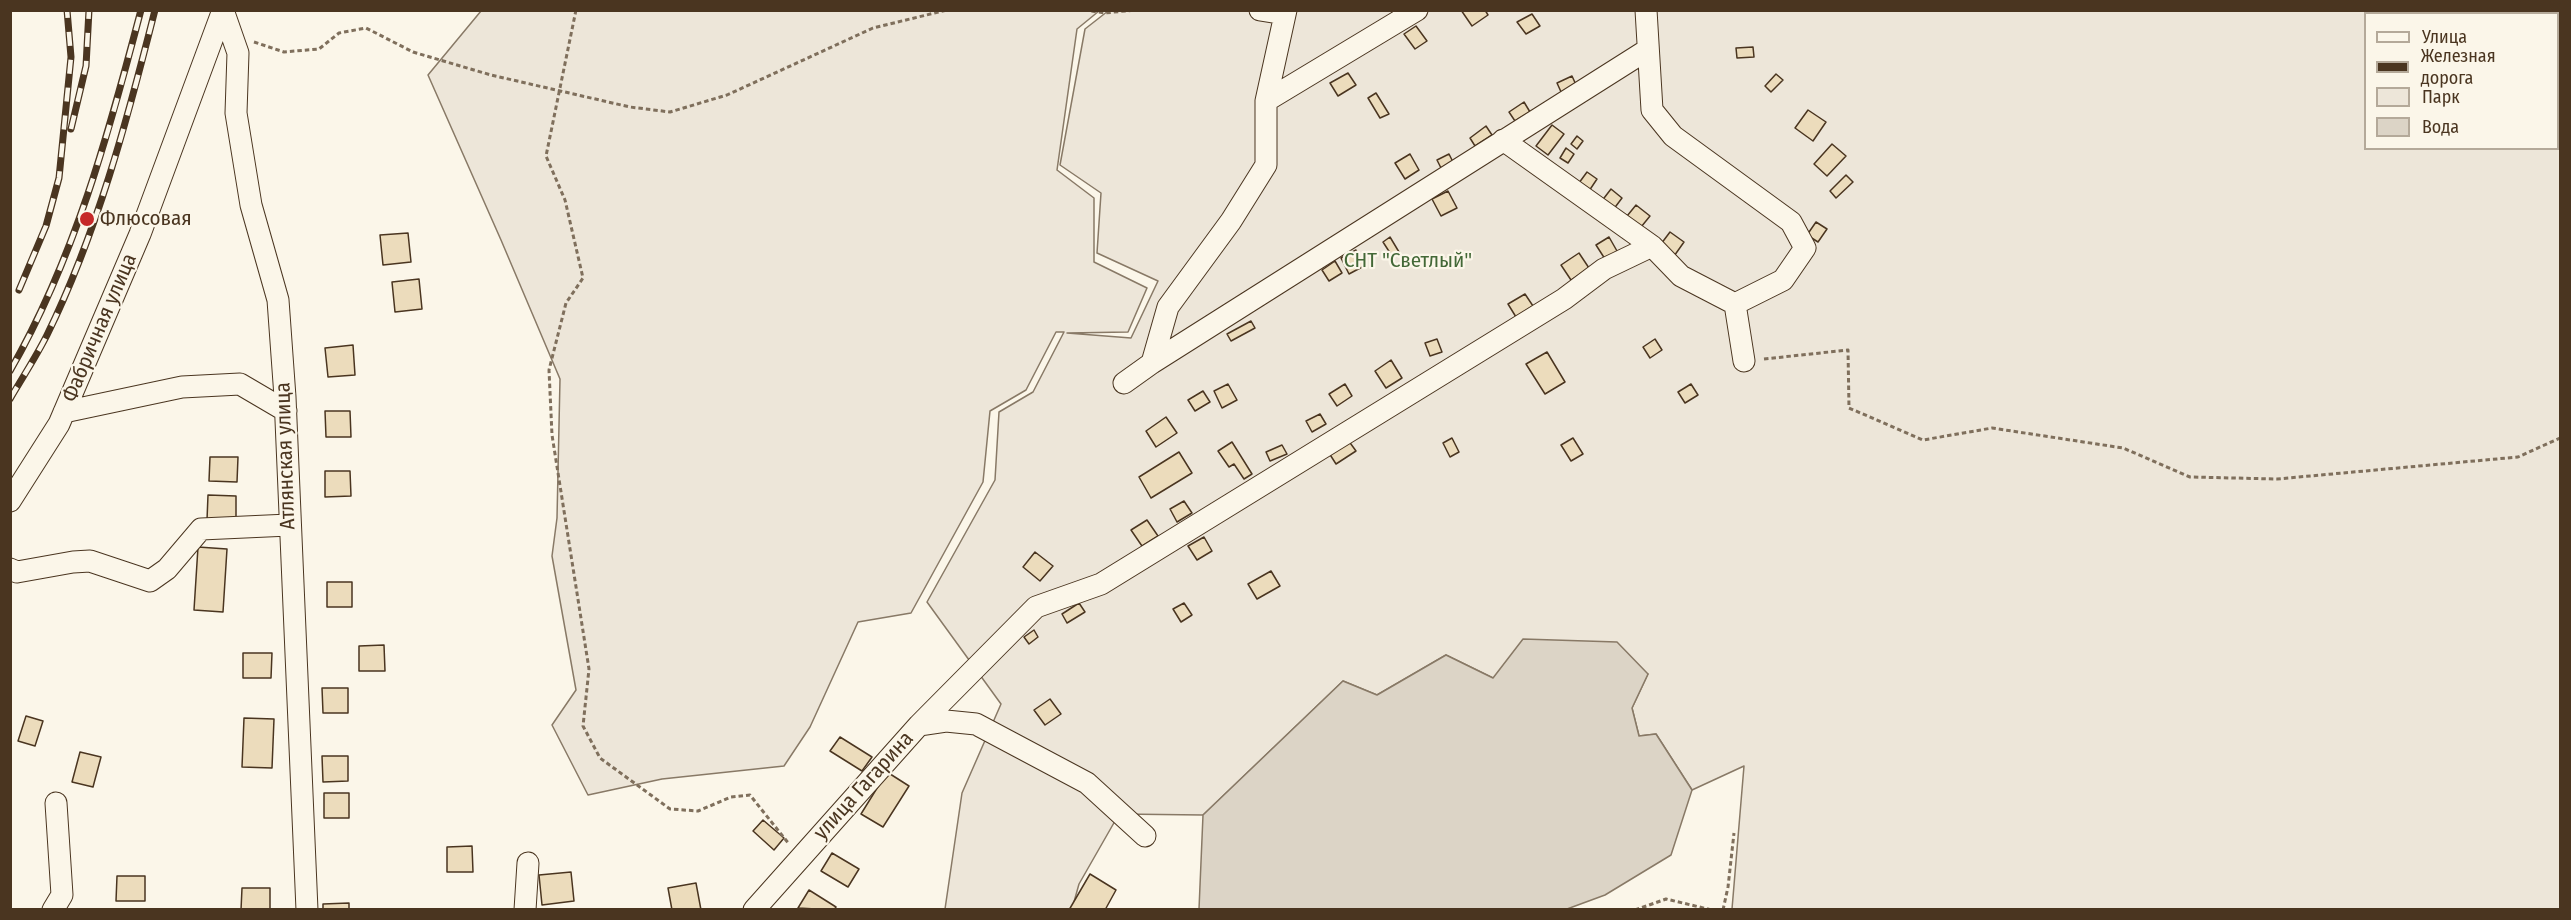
<!DOCTYPE html>
<html>
<head>
<meta charset="utf-8">
<style>
	body { margin:0 }
	#map { position:relative; width:2571px; height:920px; overflow:hidden; background:#fbf6e9; font-family:"Fira Sans Condensed",sans-serif }
	canvas { display:block }
	.frame { position:absolute; inset:0; border:12px solid #4a3520; pointer-events:none }
	.legend { position:absolute; left:2364px; top:12px; width:195px; height:138px; box-sizing:border-box; background:#fbf6e9; border:2px solid #b4a999; margin:0; padding:8px 10px; list-style:none; font-size:18px; color:#4a3520 }
	.legend li { display:flex; align-items:center; gap:12px; height:30px }
	.legend b { width:30px; border:2px solid #b4a999 }
</style>
</head>
<body>
<div id="map">
<canvas width="2571" height="920"></canvas>
<div class="frame"></div>
<ul class="legend">
<li><b style="height:8px;background:#fbf6e9"></b>Улица</li>
<li><b style="height:8px;background:#4a3520"></b>Железная дорога</li>
<li><b style="height:16px;background:#ede6d9"></b>Парк</li>
<li><b style="height:16px;background:#dcd4c6"></b>Вода</li>
</ul>
</div>
<script>
const c = document.querySelector('canvas').getContext('2d');
c.lineJoin = 'round';
function paint(path, color) { c.fillStyle = color; c.fill(path, 'evenodd'); }
function stroke(path, color, width, dash) { c.strokeStyle = color; c.lineWidth = width; c.lineCap = dash ? 'butt' : 'round'; c.setLineDash(dash || []); c.stroke(path); }
function write(font, color, halo, rows, align = 'center') {
  c.font = font + ' "Fira Sans Condensed",sans-serif'; c.lineWidth = 4.5; c.setLineDash([]); c.textBaseline = 'middle'; c.strokeStyle = halo; c.fillStyle = color; for (const [text, x, y, turn = 0] of rows) {
    c.save(); c.translate(x, y); c.rotate((+turn || 0) * Math.PI / 180); c.textAlign = isNaN(turn) ? turn : align; if (halo) c.strokeText(text, 0, 0); c.fillText(text, 0, 0); c.restore();
  }
}
const green = new Path2D(`
	M 481,11 L 1099,11 L 1077,29 L 1057,170 L 1094,198 L 1094,262 L 1147,288 L 1128,332 L 1067,333 L 1131,338 L 1158,281 L 1097,253 L 1101,193 L 1060,165 L 1085,29 L 1108,11 L 2560,11 L 2560,909 L 1732,909 L 1744,766 L 1692,790 L 1656,734 L 1639,736 L 1632,708 L 1648,674 L 1493,678 L 1446,655 L 1377,695 L 1343,681 L 1203,815 L 1119,814 L 1079,884 L 1072,909 L 945,909 L 962,793 L 1001,704 L 927,602 L 995,480 L 999,412 L 1033,392 L 1064,332 L 1056,332 L 1026,390 L 990,411 L 983,482 L 911,613 L 858,622 L 810,727 L 784,766 L 662,779 L 588,795 L 552,725 L 576,690 L 552,556 L 557,518 L 560,379 L 501,240 L 428,75 ZM 2366,14 L 2558,14 L 2558,148 L 2366,148 Z`);
paint(green, '#ede6d9');
stroke(green, '#887966', 1.5);
const water = new Path2D(`
	M 1523,639 L 1617,642 L 1648,674 L 1632,708 L 1639,736 L 1656,734 L 1692,790 L 1671,855 L 1605,895 L 1567,909 L 1199,909 L 1203,815 L 1343,681 L 1377,695 L 1446,655 L 1493,678 Z`);
paint(water, '#dcd4c6');
stroke(water, '#887966', 1.5);
const building = new Path2D(`
	M 1461,10 L 1485,10 L 1488,15 L 1472,26 Z
	M 1532,14 L 1540,26 L 1526,34 L 1517,22 Z
	M 1416,26 L 1427,41 L 1415,49 L 1404,34 Z
	M 1753,47 L 1754,57 L 1737,58 L 1736,48 Z
	M 1348,73 L 1356,85 L 1338,96 L 1330,83 Z
	M 1776,74 L 1783,80 L 1771,92 L 1765,86 Z
	M 1572,76 L 1577,87 L 1562,94 L 1557,83 Z
	M 1376,93 L 1389,114 L 1380,118 L 1368,98 Z
	M 1524,102 L 1530,112 L 1515,121 L 1509,112 Z
	M 1808,110 L 1826,122 L 1813,141 L 1795,128 Z
	M 1552,125 L 1564,134 L 1548,155 L 1536,146 Z
	M 1486,126 L 1492,135 L 1475,146 L 1470,138 Z
	M 1577,136 L 1583,141 L 1577,149 L 1571,144 Z
	M 1832,144 L 1846,156 L 1827,176 L 1814,164 Z
	M 1566,148 L 1574,154 L 1568,163 L 1560,158 Z
	M 1410,154 L 1419,170 L 1405,179 L 1395,163 Z
	M 1449,154 L 1453,162 L 1441,168 L 1437,160 Z
	M 1587,172 L 1597,179 L 1587,194 L 1576,187 Z
	M 1846,175 L 1853,182 L 1836,198 L 1830,191 Z
	M 1611,189 L 1622,198 L 1613,210 L 1601,202 Z
	M 1448,191 L 1457,208 L 1441,216 L 1432,199 Z
	M 1636,205 L 1650,216 L 1637,232 L 1623,221 Z
	M 1816,222 L 1827,229 L 1818,242 L 1807,235 Z
	M 1670,232 L 1684,242 L 1672,259 L 1658,248 Z
	M 408,233 L 411,262 L 383,265 L 380,235 Z
	M 1390,237 L 1399,252 L 1392,256 L 1383,242 Z
	M 1609,237 L 1617,251 L 1605,259 L 1596,245 Z
	M 1356,250 L 1364,266 L 1349,274 L 1341,258 Z
	M 1579,253 L 1589,268 L 1571,280 L 1561,265 Z
	M 1335,261 L 1342,273 L 1329,281 L 1322,270 Z
	M 419,279 L 422,309 L 395,312 L 392,282 Z
	M 1525,294 L 1533,306 L 1516,317 L 1508,304 Z
	M 1251,321 L 1255,328 L 1231,341 L 1227,334 Z
	M 1437,339 L 1442,352 L 1430,356 L 1425,343 Z
	M 1655,339 L 1662,350 L 1650,358 L 1643,347 Z
	M 353,345 L 355,375 L 328,377 L 325,348 Z
	M 1547,352 L 1565,382 L 1545,394 L 1526,364 Z
	M 1391,360 L 1402,378 L 1386,388 L 1375,371 Z
	M 1228,384 L 1237,400 L 1222,408 L 1214,391 Z
	M 1345,384 L 1352,396 L 1337,406 L 1329,394 Z
	M 1691,384 L 1698,395 L 1685,403 L 1678,392 Z
	M 1203,391 L 1210,402 L 1195,411 L 1188,400 Z
	M 325,411 L 350,411 L 351,437 L 326,437 Z
	M 1320,414 L 1326,424 L 1312,432 L 1306,421 Z
	M 1166,417 L 1177,433 L 1156,447 L 1146,431 Z
	M 1452,438 L 1459,452 L 1450,457 L 1443,443 Z
	M 1573,438 L 1583,454 L 1571,461 L 1561,445 Z
	M 1348,440 L 1356,451 L 1336,464 L 1329,453 Z
	M 1232,442 L 1252,474 L 1244,479 L 1234,464 L 1229,467 L 1218,451 Z
	M 1282,445 L 1287,454 L 1270,461 L 1266,452 Z
	M 1179,452 L 1192,473 L 1151,498 L 1139,477 Z
	M 210,457 L 238,457 L 237,482 L 209,481 Z
	M 325,471 L 350,471 L 351,496 L 325,497 Z
	M 208,495 L 236,496 L 236,521 L 207,520 Z
	M 1184,501 L 1192,513 L 1177,522 L 1170,509 Z
	M 1147,520 L 1158,536 L 1142,546 L 1131,530 Z
	M 1204,537 L 1212,551 L 1197,560 L 1188,546 Z
	M 198,547 L 227,549 L 223,612 L 194,610 Z
	M 1035,552 L 1053,566 L 1040,581 L 1023,567 Z
	M 1271,571 L 1280,586 L 1257,599 L 1248,584 Z
	M 327,582 L 352,582 L 352,607 L 327,607 Z
	M 1079,603 L 1085,612 L 1067,623 L 1062,614 Z
	M 1184,603 L 1192,615 L 1181,622 L 1173,609 Z
	M 1034,630 L 1038,637 L 1029,644 L 1024,637 Z
	M 384,645 L 385,671 L 359,671 L 359,646 Z
	M 243,653 L 272,653 L 271,678 L 243,678 Z
	M 322,688 L 348,688 L 348,713 L 323,713 Z
	M 1050,699 L 1061,714 L 1045,725 L 1034,710 Z
	M 26,716 L 43,721 L 35,746 L 18,741 Z
	M 244,718 L 274,719 L 272,768 L 242,767 Z
	M 840,737 L 872,757 L 862,771 L 830,751 Z
	M 80,752 L 101,757 L 93,787 L 72,782 Z
	M 322,756 L 348,756 L 348,781 L 323,782 Z
	M 887,772 L 909,786 L 883,827 L 861,814 Z
	M 324,793 L 349,793 L 349,818 L 324,818 Z
	M 763,820 L 784,838 L 774,850 L 753,831 Z
	M 472,846 L 473,872 L 447,872 L 447,847 Z
	M 832,853 L 859,869 L 848,887 L 821,871 Z
	M 571,872 L 574,901 L 542,905 L 539,875 Z
	M 1090,874 L 1116,890 L 1105,910 L 1069,910 Z
	M 117,876 L 145,876 L 145,901 L 116,901 Z
	M 696,883 L 701,910 L 672,910 L 668,888 Z
	M 242,888 L 270,888 L 270,910 L 241,910 Z
	M 809,890 L 836,907 L 834,910 L 798,908 Z
	M 349,903 L 349,910 L 323,910 L 323,904 Z`);
paint(building, '#ecdcbc');
stroke(building, '#4a3520', 1.5);
const minor = new Path2D(`
	M 223,10 L 238,53 L 236,113 L 251,205 L 278,300 L 285,397 L 307,910
	M 1260,10 L 1285,14
	M 1266,101 L 1417,10
	M 1503,140 L 1652,246 L 1681,276 L 1735,304 L 1783,280 L 1805,248 L 1791,222 L 1673,136 L 1652,110 L 1646,10
	M 1735,304 L 1744,361
	M 1152,363 L 1168,307 L 1231,221 L 1266,165 L 1266,101 L 1286,10
	M 1124,383 L 1152,363 L 1647,50
	M 64,412 L 182,387 L 240,384 L 286,411
	M 10,501 L 59,424 L 140,234 L 223,10
	M 10,569 L 17,572 L 73,562 L 90,561 L 150,581 L 167,569 L 201,529 L 289,525
	M 919,725 L 1036,607 L 1101,584 L 1564,299 L 1604,269 L 1652,246
	M 53,910 L 62,895 L 56,803
	M 525,910 L 528,863
	M 754,910 L 919,725 L 946,721 L 976,724 L 1087,783 L 1145,836`);
stroke(minor, '#4a3520', 23);
stroke(new Path2D(`
	M 576,10 L 546,156 L 565,200 L 583,278 L 566,303 L 549,370 L 552,435 L 589,669 L 583,726 L 600,758 L 670,809 L 698,811 L 731,797 L 750,795 L 789,844
	M 1084,10 L 1105,13 L 1135,10
	M 254,42 L 284,52 L 319,49 L 339,33 L 366,28 L 413,52 L 491,75 L 630,107 L 670,112 L 727,95 L 873,28 L 947,10
	M 1764,359 L 1848,350 L 1849,408 L 1923,440 L 1992,428 L 2123,448 L 2190,477 L 2277,479 L 2518,457 L 2560,438
	M 1635,910 L 1666,899 L 1712,910
	M 1723,910 L 1728,887 L 1734,833`), '#7f6f5c', 3, [4.5, 3]);
stroke(minor, '#fbf6e9', 21);
const rail = new Path2D(`
	M 71,129 L 86,66 L 89,10
	M 19,290 L 46,226 L 59,178 L 71,57 L 67,10
	M 10,371 C 75,257 108,136 141,10
	M 10,399 C 22,378 36,357 47,335 C 97,233 127,121 155,10`);
stroke(rail, '#4a3520', 7);
stroke(rail, '#fbf6e9', 4.5, [14]);
for (const [x, y, r, color] of [
	[87,219,8,"#c62828"]
]) { const dot = new Path2D(); dot.arc(x, y, r, 0, 2 * Math.PI); c.fillStyle = color; c.fill(dot); stroke(dot, '#fbf6e9', 2); }
write('21px', '#4a3520', '#fbf6e9', [
	["Флюсовая",100,219]
], 'left');
write('21px', '#436837', '#fbf6e9', [
	["СНТ \"Светлый\"",1408,261]
]);
write('21px', '#4a3520', '#fbf6e9', [
	["Фабричная улица",100,328,-67],
	["Атлянская улица",286,456,-92],
	["улица Гагарина",864,786,-48]
]);
</script>
</body>
</html>
